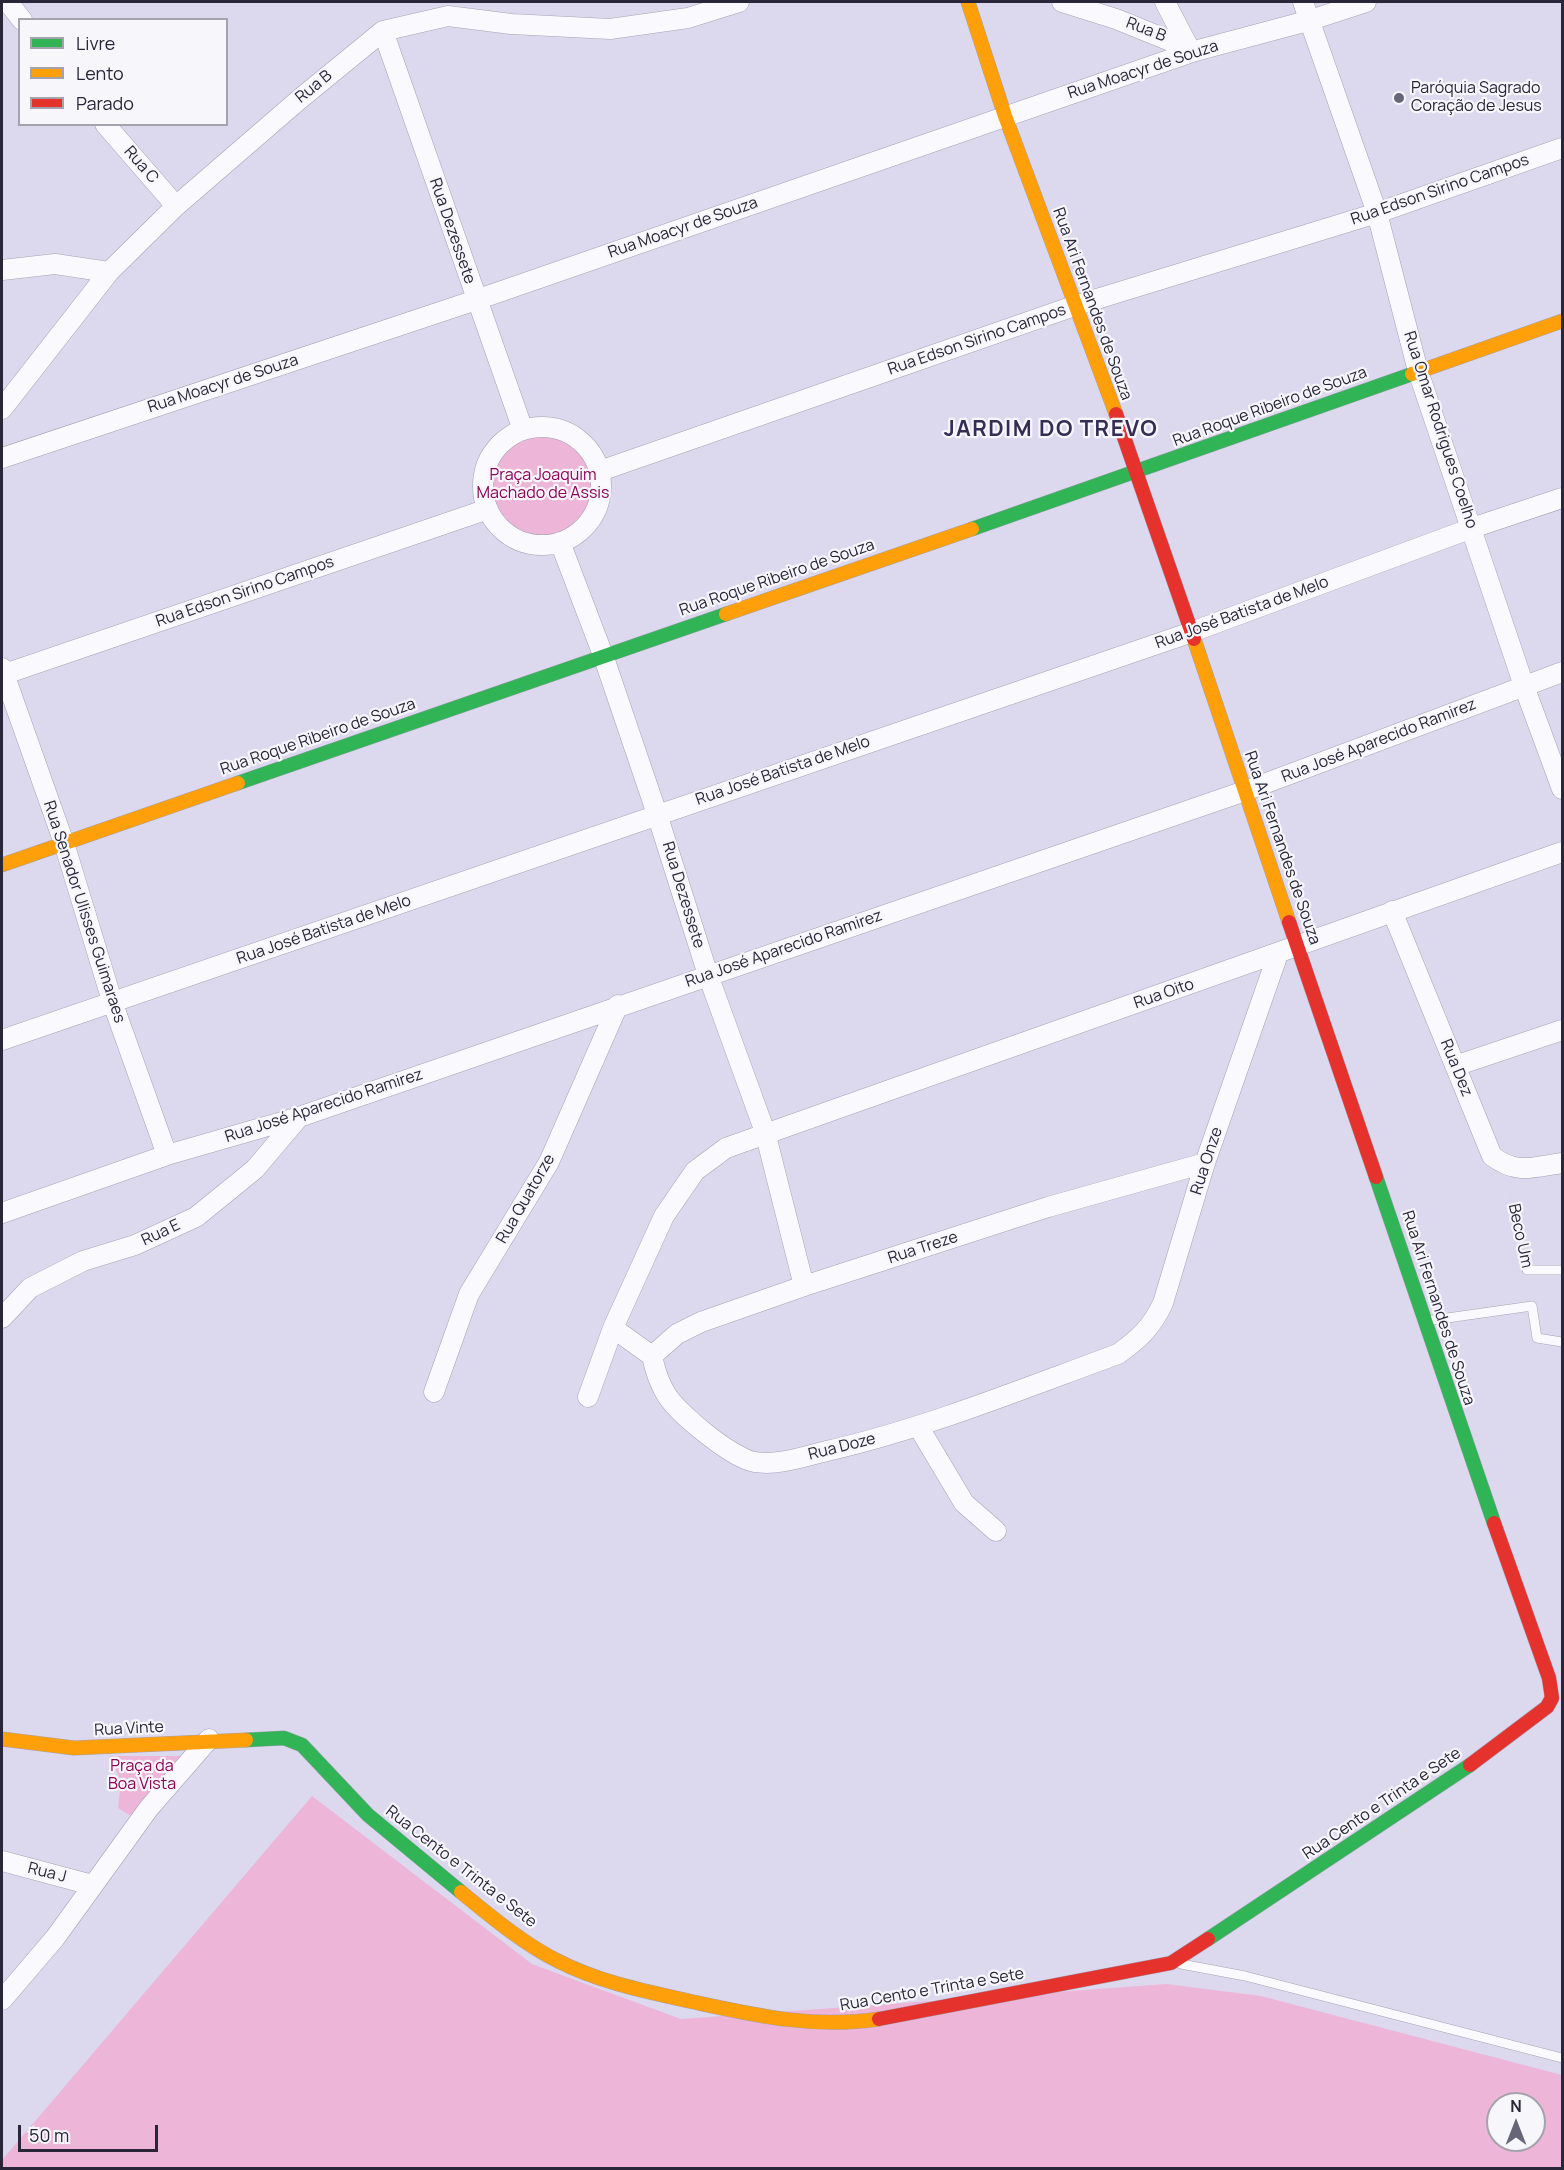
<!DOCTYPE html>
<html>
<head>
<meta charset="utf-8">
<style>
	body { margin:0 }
	#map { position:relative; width:1564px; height:2170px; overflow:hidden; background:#dcd9ef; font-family:Manrope,sans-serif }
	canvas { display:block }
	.frame { position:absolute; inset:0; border:3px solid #282638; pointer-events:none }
	.legend { position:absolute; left:18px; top:18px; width:210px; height:108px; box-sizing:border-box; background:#f6f6fb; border:2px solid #a4a3ad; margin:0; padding:8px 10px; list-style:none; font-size:18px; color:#282638 }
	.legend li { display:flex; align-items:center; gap:12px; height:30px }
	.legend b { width:30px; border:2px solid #a4a3ad }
	.north { position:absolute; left:1486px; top:2092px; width:60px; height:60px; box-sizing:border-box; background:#f6f6fb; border:2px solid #a4a3ad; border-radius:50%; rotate:0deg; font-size:16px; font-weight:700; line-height:24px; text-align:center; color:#282638 }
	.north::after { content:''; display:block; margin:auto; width:21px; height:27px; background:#676578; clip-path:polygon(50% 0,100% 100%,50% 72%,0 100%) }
	.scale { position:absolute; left:18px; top:2125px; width:140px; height:27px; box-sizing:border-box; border:3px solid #282638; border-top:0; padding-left:8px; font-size:18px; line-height:21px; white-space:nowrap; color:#282638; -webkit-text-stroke:4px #f6f6fb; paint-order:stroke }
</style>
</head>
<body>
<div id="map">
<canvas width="1564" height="2170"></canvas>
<div class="frame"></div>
<ul class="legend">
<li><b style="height:8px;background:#30b455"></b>Livre</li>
<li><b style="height:8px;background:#ff9f0a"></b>Lento</li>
<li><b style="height:8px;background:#e5322d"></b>Parado</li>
</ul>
<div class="north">N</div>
<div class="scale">50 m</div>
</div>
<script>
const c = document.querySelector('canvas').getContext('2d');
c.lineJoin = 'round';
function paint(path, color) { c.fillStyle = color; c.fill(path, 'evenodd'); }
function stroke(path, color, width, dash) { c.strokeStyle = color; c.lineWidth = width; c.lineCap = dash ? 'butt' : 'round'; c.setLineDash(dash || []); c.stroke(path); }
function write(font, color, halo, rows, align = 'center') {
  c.font = font + ' Manrope,sans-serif'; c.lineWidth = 4.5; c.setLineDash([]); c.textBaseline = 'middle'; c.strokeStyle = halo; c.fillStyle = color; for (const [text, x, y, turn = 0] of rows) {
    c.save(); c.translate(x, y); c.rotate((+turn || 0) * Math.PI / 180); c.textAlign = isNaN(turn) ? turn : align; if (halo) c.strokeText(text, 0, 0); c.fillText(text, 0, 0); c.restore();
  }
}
paint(new Path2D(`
	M488 485a55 55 0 1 1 110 0a55 55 0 1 1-110 0Z
	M 109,1756 L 181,1756 L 183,1758 L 134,1818 L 118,1808 L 121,1781 Z
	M 312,1796 L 532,1964 L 681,2019 L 1166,1984 L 1261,1996 L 1562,2075 L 1562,2168 L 2,2168 L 2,2160 ZM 1498,2104 L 1534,2104 L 1534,2140 L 1498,2140 Z`), '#edb6d9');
const lane = new Path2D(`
	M 1527,1270 L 1562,1270
	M 1426,1321 L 1532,1306 L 1537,1338 L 1562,1342
	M 1181,1964 L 1245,1976 L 1562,2058`);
const street = new Path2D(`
	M 8,2 L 22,20
	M 1062,2 L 1116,19 L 1195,51
	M 1165,2 L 1188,46
	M 1303,2 L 1377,213 L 1418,371 L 1524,686 L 1562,789
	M 383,31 L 523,430
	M 105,124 L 176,206
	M 2,270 L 55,264 L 109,272
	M 2,409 L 109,272 L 176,206 L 301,98 L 383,31 L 448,16 L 511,24 L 610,29 L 688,18 L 739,2
	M483 486a59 59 0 1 1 118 0a59 59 0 1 1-118 0Z
	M 2,458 L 476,300 L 1195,51 L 1311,20 L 1366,2
	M 600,471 L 1074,306 L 1377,213 L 1562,148
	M 560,542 L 603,655 L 657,814 L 708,975 L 765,1132 L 804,1286
	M 2,668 L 64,843 L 113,1004 L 167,1155
	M 2,675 L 488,509
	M 1392,911 L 1492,1156 C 1517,1175 1533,1167 1562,1163
	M 2,1040 L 1189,633 L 1472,528 L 1562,498
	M 1455,1066 L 1562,1030
	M 2,1213 L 167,1155 L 299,1117 L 1245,791 L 1562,672
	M 2,1318 L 30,1288 L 83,1261 L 135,1245 L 196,1217 L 255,1169 L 299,1117
	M 613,1328 L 652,1356 C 655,1370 658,1381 666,1394 C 677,1413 733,1459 755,1462 C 778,1466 805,1456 827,1451 C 927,1428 1022,1389 1118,1354 C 1139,1339 1152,1327 1163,1303 L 1205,1163 L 1278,954
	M 652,1356 L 677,1334 L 701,1322 L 804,1286 L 1048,1207 L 1205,1163
	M 434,1392 L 469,1294 L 549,1162 L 618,1005
	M 588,1397 L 613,1328 L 664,1216 L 695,1171 L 726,1148 L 1562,852
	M 918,1426 L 964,1503 L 996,1531
	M 2,1861 L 92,1885
	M 2,2000 L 55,1938 L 149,1808 L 209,1739`);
const fast = new Path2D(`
	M 972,529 L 1412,374
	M 238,783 L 726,614
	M 1376,1177 L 1494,1523
	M 246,1740 L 284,1738 L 302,1745 L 368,1815 L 461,1892
	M 1208,1939 L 1470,1765`);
const slow = new Path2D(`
	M 968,2 L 1005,116 L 1116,414
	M 1412,374 L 1562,321
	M 726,614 L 972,529
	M 1194,639 L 1289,922
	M 2,865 L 238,783
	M 2,1739 L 74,1748 L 246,1740
	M 461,1892 C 489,1915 525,1945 558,1961 C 599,1982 644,1991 689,2001 C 754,2015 812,2029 879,2019`);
const jam = new Path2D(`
	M 1116,414 L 1194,639
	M 1289,922 L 1376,1177
	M 1470,1765 L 1547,1707 L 1552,1698 L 1549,1678 L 1494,1523
	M 879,2019 L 1171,1963 L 1208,1939`);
stroke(lane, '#a4a2b5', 10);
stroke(street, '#a4a2b5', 21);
stroke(fast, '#a4a2b5', 15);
stroke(slow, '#a4a2b5', 15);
stroke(jam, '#a4a2b5', 15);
stroke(new Path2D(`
	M 1509,1186 L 1524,1258`), '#d9d9e0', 3, [1.5, 4.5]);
stroke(lane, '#faf9fd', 9);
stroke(street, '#faf9fd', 20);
stroke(fast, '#30b455', 14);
stroke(slow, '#ff9f0a', 14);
stroke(jam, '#e5322d', 14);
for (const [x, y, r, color] of [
	[1399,98,6,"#676578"]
]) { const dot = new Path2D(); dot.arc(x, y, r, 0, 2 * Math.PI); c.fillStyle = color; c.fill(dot); stroke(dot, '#f6f6fb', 2); }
write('16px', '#282638', '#f6f6fb', [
	["Rua B",1146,30,21],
	["Rua Moacyr de Souza",1143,70,-18],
	["Rua B",314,87,-39],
	["Rua C",141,165,49],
	["Rua Edson Sirino Campos",1440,190,-19],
	["Rua Moacyr de Souza",683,228,-19],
	["Rua Dezessete",452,231,71],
	["Rua Ari Fernandes de Souza",1092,304,70],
	["Rua Edson Sirino Campos",977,340,-19],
	["Rua Moacyr de Souza",223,384,-18],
	["Rua Roque Ribeiro de Souza",1270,407,-20],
	["Rua Omar Rodrigues Coelho",1440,430,72],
	["Rua Roque Ribeiro de Souza",777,578,-19],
	["Rua Edson Sirino Campos",245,592,-19],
	["Rua José Batista de Melo",1242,613,-20],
	["Rua Roque Ribeiro de Souza",318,737,-19],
	["Rua José Aparecido Ramirez",1379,741,-21],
	["Rua José Batista de Melo",783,771,-19],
	["Rua Ari Fernandes de Souza",1282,848,71],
	["Rua Dezessete",683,895,73],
	["Rua Senador Ulisses Guimaraes",84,912,72],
	["Rua José Batista de Melo",324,930,-19],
	["Rua José Aparecido Ramirez",784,949,-19],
	["Rua Oito",1164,994,-19],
	["Rua Dez",1456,1068,68],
	["Rua José Aparecido Ramirez",324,1106,-18],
	["Rua Onze",1207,1161,-72],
	["Rua Quatorze",526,1199,-60],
	["Rua E",161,1233,-25],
	["Beco Um",1520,1236,78],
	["Rua Treze",923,1248,-18],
	["Rua Ari Fernandes de Souza",1438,1308,72],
	["Rua Doze",842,1447,-14],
	["Rua Vinte",129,1729,-3],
	["Rua Cento e Trinta e Sete",1382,1804,-34],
	["Rua Cento e Trinta e Sete",461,1867,38],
	["Rua J",47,1873,14],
	["Rua Cento e Trinta e Sete",932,1990,-10]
]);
write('16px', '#282638', '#f6f6fb', [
	["Paróquia Sagrado",1411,89],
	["Coração de Jesus",1411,107]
], 'left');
write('16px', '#8c0059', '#f6f6fb', [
	["Praça Joaquim",543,476],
	["Machado de Assis",543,494],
	["Praça da",142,1767],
	["Boa Vista",142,1785]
]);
c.letterSpacing = '1.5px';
write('bold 22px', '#352d55', '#f6f6fb', [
	["JARDIM DO TREVO",1051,430]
]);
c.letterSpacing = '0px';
</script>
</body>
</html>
